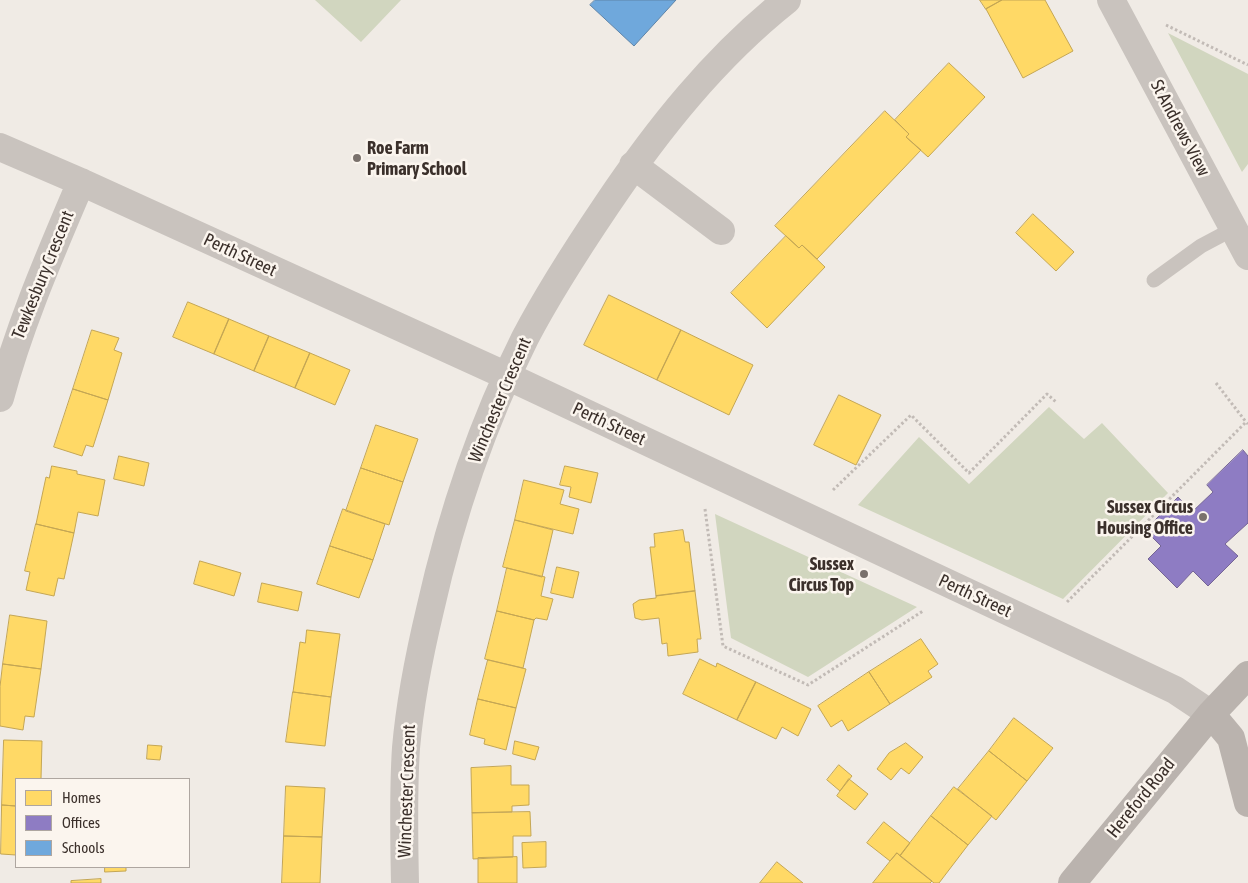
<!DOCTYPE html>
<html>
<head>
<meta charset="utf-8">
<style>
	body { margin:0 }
	#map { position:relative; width:1248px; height:883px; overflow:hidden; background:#f0ebe5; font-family:"Asap Condensed",sans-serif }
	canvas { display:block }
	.legend { position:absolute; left:15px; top:778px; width:175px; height:90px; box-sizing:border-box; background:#fbf5ee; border:1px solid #aea6a0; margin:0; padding:6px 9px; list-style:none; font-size:15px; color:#3b302b }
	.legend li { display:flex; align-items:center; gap:10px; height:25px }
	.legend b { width:25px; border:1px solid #aea6a0 }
</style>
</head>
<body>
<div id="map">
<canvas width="1248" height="883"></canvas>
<ul class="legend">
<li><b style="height:14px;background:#ffd966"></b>Homes</li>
<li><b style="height:14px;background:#8e7cc3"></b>Offices</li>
<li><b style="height:14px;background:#6fa8dc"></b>Schools</li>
</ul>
</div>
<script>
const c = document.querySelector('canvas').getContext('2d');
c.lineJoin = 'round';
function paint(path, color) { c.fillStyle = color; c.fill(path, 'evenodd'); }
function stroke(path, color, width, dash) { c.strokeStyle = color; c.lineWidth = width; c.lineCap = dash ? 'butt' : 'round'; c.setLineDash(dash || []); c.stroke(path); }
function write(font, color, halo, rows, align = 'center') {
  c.font = font + ' "Asap Condensed",sans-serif'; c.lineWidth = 5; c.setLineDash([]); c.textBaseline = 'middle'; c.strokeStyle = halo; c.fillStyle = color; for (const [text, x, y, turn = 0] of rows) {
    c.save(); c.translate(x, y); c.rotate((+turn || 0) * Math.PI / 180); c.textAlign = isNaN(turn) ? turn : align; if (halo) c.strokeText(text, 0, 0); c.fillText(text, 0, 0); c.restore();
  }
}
paint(new Path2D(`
	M 315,0 L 401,0 L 361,42 Z
	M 1168,33 L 1248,74 L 1248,164 L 1242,172 Z
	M 1049,407 L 1084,439 L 1102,423 L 1168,493 L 1063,599 L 858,505 L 919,437 L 969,484 Z
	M 715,514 L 917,607 L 808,677 L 731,638 Z`), '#d1d6bf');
const homes = new Path2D(`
	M 980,0 L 1002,0 L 986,9 Z
	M 1002,0 L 1045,0 L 1073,51 L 1023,78 L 986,9 Z
	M 949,63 L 985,97 L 928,157 L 906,137 L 909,134 L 895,120 Z
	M 885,111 L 909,134 L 906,137 L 921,150 L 817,259 L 802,245 L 799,248 L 775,226 Z
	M 1033,214 L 1074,252 L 1056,271 L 1016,233 Z
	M 786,236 L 799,248 L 802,245 L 825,267 L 767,328 L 731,293 Z
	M 609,295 L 681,330 L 657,380 L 584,345 Z
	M 188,302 L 229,319 L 214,354 L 173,337 Z
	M 229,319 L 269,336 L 254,371 L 214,354 Z
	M 92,330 L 119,338 L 114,350 L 122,353 L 108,400 L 73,389 Z
	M 681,330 L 753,365 L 729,415 L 657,380 Z
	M 269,336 L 310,353 L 295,388 L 254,371 Z
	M 310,353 L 350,370 L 335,405 L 295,388 Z
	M 73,389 L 108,400 L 93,447 L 86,445 L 82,456 L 54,447 Z
	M 839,395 L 881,415 L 856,465 L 814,445 Z
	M 376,425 L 418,439 L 403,482 L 361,468 Z
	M 119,456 L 149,463 L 144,486 L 114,479 Z
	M 52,466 L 77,471 L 77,474 L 105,480 L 98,516 L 78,512 L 74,533 L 36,524 L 46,477 L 49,478 Z
	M 565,466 L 598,473 L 591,503 L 569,497 L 571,487 L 560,485 Z
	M 361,468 L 403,482 L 389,525 L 346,511 Z
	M 524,480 L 564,490 L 560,504 L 579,509 L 573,534 L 515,520 Z
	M 343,509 L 385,524 L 373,560 L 330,546 Z
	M 515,520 L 553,530 L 542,577 L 503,567 Z
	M 36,524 L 74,533 L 64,579 L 58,578 L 54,596 L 26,590 L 30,572 L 25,571 Z
	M 683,530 L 685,542 L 689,542 L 695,591 L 656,596 L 650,547 L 655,547 L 654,534 Z
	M 330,546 L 373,560 L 359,598 L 317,584 Z
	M 200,561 L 241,573 L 234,596 L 194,584 Z
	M 557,567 L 579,572 L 573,598 L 551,593 Z
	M 507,568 L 545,577 L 541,596 L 553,599 L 547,620 L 536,618 L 534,620 L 497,611 Z
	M 262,583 L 302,592 L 298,611 L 258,602 Z
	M 695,591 L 701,639 L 697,639 L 698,652 L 668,656 L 667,643 L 662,644 L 659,618 L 642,620 L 635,618 L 633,604 L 639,600 L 656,598 L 656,596 Z
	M 497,611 L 534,620 L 523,668 L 485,659 Z
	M 10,615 L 47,621 L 41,669 L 3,664 Z
	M 307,630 L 340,634 L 331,697 L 293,692 L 300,642 L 305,643 Z
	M 921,639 L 938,664 L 928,671 L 932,677 L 890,704 L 869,672 Z
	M 700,659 L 716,667 L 717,663 L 756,682 L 737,720 L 683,694 Z
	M 488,660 L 526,669 L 516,708 L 478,699 Z
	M 3,664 L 41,669 L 34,717 L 25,716 L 23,730 L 0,726 L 0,687 Z
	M 869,672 L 890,704 L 848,731 L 842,720 L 831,727 L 818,706 Z
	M 756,682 L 811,709 L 798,736 L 782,727 L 776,739 L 737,720 Z
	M 293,692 L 331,697 L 325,746 L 286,742 Z
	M 478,699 L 516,708 L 506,750 L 484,744 L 485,739 L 470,735 Z
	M 1014,718 L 1053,748 L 1027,781 L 989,751 Z
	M 4,740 L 42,741 L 41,779 L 16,779 L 16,806 L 2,805 Z
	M 515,741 L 539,747 L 535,760 L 513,754 Z
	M 906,743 L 923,757 L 909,774 L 901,768 L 891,780 L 877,769 L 889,753 Z
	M 148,745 L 162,746 L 160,760 L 147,759 Z
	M 989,751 L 1027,781 L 996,820 L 958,789 Z
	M 839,765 L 852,776 L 840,791 L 827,780 Z
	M 511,766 L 511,785 L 529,785 L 529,805 L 512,806 L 512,812 L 472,813 L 471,768 Z
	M 849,779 L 868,794 L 855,810 L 837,796 Z
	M 286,786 L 325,788 L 322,837 L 284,836 Z
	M 954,787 L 992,816 L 968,845 L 931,816 Z
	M 2,805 L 16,806 L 16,855 L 1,854 Z
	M 530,812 L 531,836 L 513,836 L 513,857 L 473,859 L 472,813 Z
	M 931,816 L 968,845 L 939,883 L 934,883 L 900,856 Z
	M 884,822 L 910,843 L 900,856 L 897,853 L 890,861 L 867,843 Z
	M 284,836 L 322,837 L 320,883 L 282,883 Z
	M 546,842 L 546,867 L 523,868 L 522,843 Z
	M 897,853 L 932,881 L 930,883 L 873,883 Z
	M 517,857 L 517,883 L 478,883 L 478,858 Z
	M 777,862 L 803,883 L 760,883 Z
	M 105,867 L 126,867 L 126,871 L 105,872 Z
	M 101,879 L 101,883 L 71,883 L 71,881 Z`);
paint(homes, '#ffd966');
stroke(homes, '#c4a654', 1);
const offices = new Path2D(`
	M 1243,450 L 1248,456 L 1248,523 L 1225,544 L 1238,556 L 1208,586 L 1193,571 L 1177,588 L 1148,559 L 1161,546 L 1145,530 L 1178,497 L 1192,512 L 1213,492 L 1207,485 Z`);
paint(offices, '#8e7cc3');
stroke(offices, '#756595', 1);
const schools = new Path2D(`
	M 595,0 L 676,0 L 634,46 L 590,5 Z`);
paint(schools, '#6fa8dc');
stroke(schools, '#5f84a7', 1);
stroke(new Path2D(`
	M 1166,25 L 1248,65
	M 1216,383 L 1246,422
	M 833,490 L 911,415 L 969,473 L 1047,394 L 1056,402
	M 705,509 L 723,646 L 808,685 L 923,611
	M 1067,602 L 1246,422 L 1248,424`), '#c2bbb6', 3, [2.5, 2.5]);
stroke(new Path2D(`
	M 1154,280 L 1201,246 L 1233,229`), '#c9c3be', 15);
stroke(new Path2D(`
	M 1111,0 L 1248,256
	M 0,147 L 81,182 L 507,376 L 1137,672 L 1175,690 L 1211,714
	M 633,165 L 721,231
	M 0,398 C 20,323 51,253 81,182
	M 405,883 C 404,838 403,793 406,748 C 410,702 419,656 430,610 C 451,516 482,424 525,338 C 549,292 577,249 606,206 C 657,130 715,57 787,0`), '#c9c3be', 28);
stroke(new Path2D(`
	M 1211,714 L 1231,738 L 1248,803
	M 1072,883 L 1211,714 L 1248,675`), '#bab3ae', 28);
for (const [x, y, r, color] of [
	[357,158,5,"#7a716c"],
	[1203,517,5,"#7a716c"],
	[864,574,5,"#7a716c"]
]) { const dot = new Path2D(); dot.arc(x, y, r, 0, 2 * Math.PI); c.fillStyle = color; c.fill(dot); stroke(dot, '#fbf5ee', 2); }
write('18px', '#3b302b', '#fbf5ee', [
	["St Andrews View",1180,128,62],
	["Perth Street",240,255,25],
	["Tewkesbury Crescent",43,275,-68],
	["Winchester Crescent",500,400,-67],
	["Perth Street",609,424,25],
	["Perth Street",975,596,25],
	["Winchester Crescent",407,791,-88],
	["Hereford Road",1141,798,-51]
]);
write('bold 18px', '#3b302b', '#fbf5ee', [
	["Roe Farm",367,148,"left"],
	["Primary School",367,169,"left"],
	["Sussex Circus",1193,507],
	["Housing Office",1193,528],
	["Sussex",854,564],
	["Circus Top",854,585]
], 'right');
</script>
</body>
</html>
